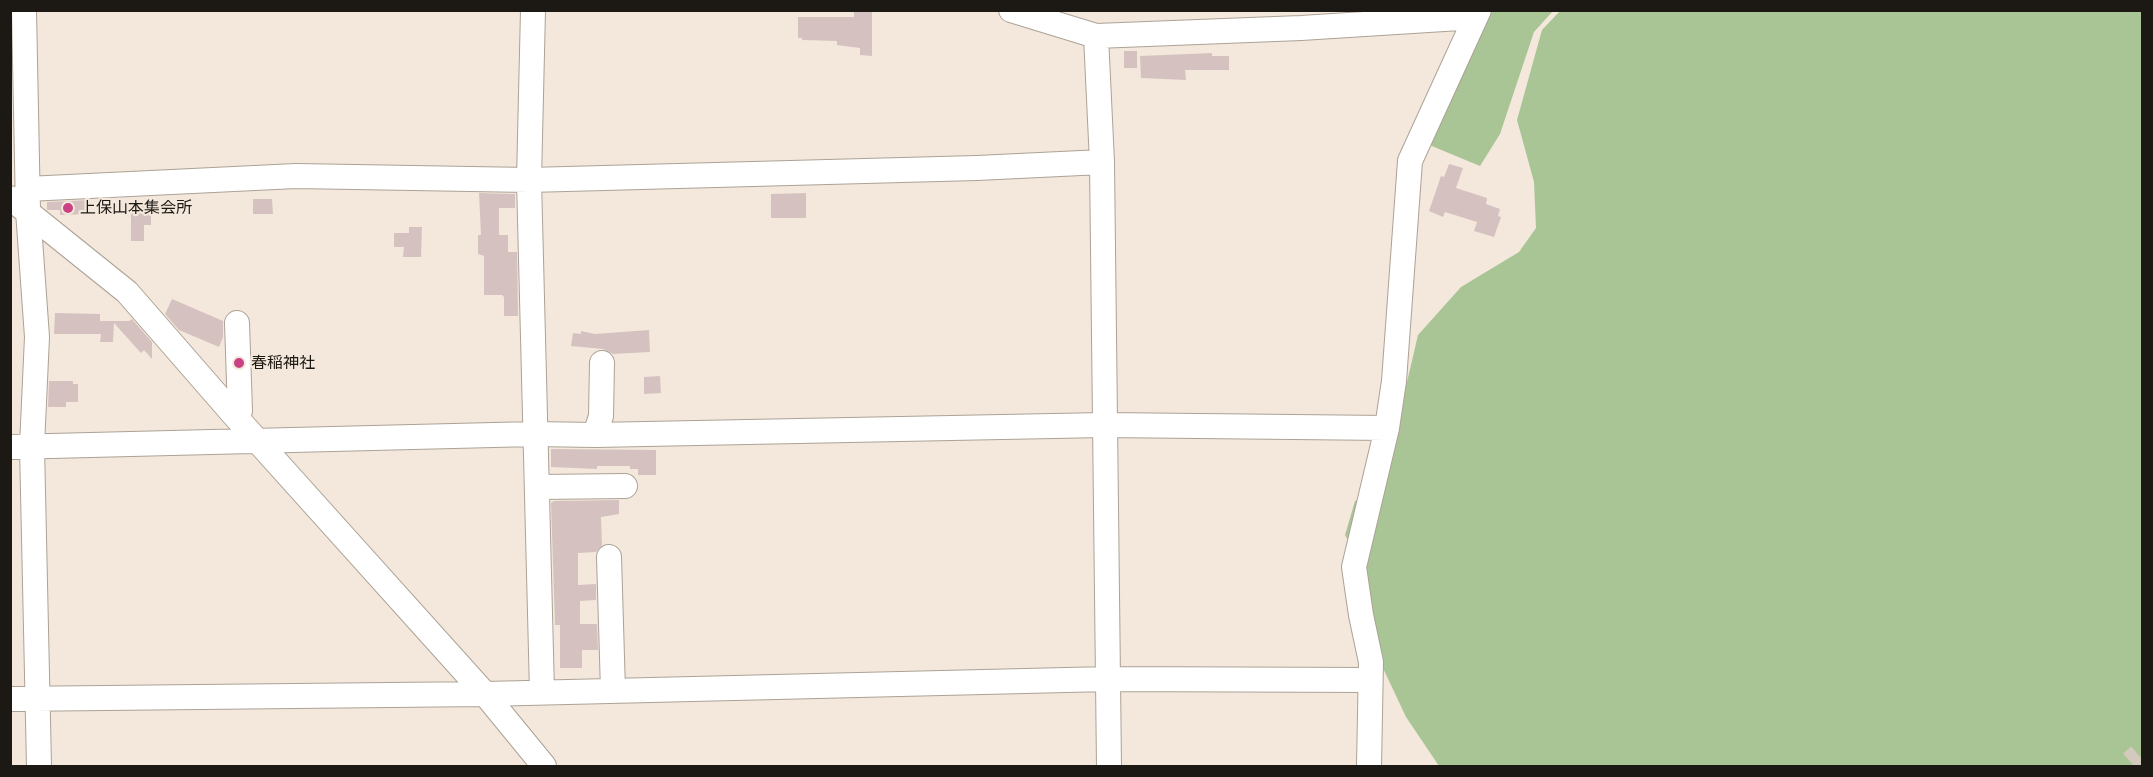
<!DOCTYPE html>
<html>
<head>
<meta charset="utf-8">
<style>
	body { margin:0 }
	#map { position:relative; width:2153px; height:777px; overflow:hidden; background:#f3e8db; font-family:Raleway,sans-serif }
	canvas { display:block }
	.frame { position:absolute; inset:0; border:12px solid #1c1813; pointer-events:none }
</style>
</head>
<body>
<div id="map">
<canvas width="2153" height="777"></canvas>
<div class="frame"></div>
</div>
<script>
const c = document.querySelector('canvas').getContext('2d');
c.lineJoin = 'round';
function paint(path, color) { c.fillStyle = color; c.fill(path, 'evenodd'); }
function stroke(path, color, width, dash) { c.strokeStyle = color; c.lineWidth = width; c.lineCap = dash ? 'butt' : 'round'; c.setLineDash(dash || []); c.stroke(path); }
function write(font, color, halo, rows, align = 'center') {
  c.font = font + ' Raleway,"Noto Sans JP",sans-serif'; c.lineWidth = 4.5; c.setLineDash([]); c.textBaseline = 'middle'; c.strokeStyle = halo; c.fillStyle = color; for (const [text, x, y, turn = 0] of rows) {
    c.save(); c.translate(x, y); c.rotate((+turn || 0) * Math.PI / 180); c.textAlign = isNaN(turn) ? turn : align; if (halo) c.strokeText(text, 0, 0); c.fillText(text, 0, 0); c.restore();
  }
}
paint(new Path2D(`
	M 1486,11 L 1553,11 L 1534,32 L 1500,134 L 1480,166 L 1427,144 Z
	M 1560,11 L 2142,11 L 2142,766 L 1439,766 L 1406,717 L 1382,666 L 1360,562 L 1345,535 L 1355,501 L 1382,489 L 1418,335 L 1461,287 L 1519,252 L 1536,228 L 1534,182 L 1517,120 L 1542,30 Z`), '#a9c596');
paint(new Path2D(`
	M 854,10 L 872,10 L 872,56 L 860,55 L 860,48 L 837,45 L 837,41 L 802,40 L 802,38 L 798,38 L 798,17 L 854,17 Z
	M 1124,51 L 1137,51 L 1137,68 L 1124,68 Z
	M 1212,53 L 1212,56 L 1229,56 L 1229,70 L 1185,70 L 1186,80 L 1141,78 L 1140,56 Z
	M 1449,164 L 1463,168 L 1456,188 L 1487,198 L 1486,204 L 1500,209 L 1498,216 L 1501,217 L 1494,237 L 1474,231 L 1477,222 L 1445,212 L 1443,217 L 1429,211 L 1441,176 L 1444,177 Z
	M 479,193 L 515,194 L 515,208 L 499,208 L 499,235 L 508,235 L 508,252 L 517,252 L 518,316 L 504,316 L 504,297 L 502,295 L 484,295 L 484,256 L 478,254 L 478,235 L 481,235 Z
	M 806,193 L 806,218 L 771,218 L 771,194 Z
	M 253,199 L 272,199 L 273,214 L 253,214 Z
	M 89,200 L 90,214 L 60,215 L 60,210 L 47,210 L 47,202 Z
	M 131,206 L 151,206 L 151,225 L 144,225 L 144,241 L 131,241 Z
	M 409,227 L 422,227 L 421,257 L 403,257 L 404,247 L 394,247 L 394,233 L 409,233 Z
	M 172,299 L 223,321 L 223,337 L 219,347 L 179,330 L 165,314 Z
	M 55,313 L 100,314 L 100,321 L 129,321 L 132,319 L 152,342 L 152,359 L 144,350 L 141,353 L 114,323 L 113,342 L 100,342 L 101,334 L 54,334 Z
	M 649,330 L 650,352 L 613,354 L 603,349 L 571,346 L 573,333 L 581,334 L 581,331 L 595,334 Z
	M 660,376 L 661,393 L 644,394 L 644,377 Z
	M 49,381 L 73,381 L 73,384 L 78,384 L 78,402 L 66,402 L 66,407 L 48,407 Z
	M 551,449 L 656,450 L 656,475 L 638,475 L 638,469 L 630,469 L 630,466 L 597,466 L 597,469 L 551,467 Z
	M 619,500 L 619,514 L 601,517 L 602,545 L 596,552 L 578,553 L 578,585 L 596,584 L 596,600 L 580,601 L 580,624 L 597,624 L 598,650 L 582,650 L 582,668 L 560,668 L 560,625 L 555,625 L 551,503 L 554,501 Z`), '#d5c2c0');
stroke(new Path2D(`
	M 2134,766 L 2142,759`), '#d3c9bd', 33, [33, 16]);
const minor = new Path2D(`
	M 24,10 L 28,211 L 37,337 L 32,446 L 39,766
	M 533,10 L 529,180 L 542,692
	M 1011,10 L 1096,36 L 1301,28 L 1476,17
	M 1096,36 L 1102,162 L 1109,766
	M 27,189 L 296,176 L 529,180 L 977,168 L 1102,162
	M 10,198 L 127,292 L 235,416 L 485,694 L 544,766
	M 235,416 L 240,411 L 237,323
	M 595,435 L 601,416 L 602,363
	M 10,447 L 534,434 L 595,435 L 1104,425 L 1387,428
	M 538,487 L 625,486
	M 609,557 L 613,691
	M 10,699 L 485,694 L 1108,679 L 1369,680
	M 1369,766 L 1371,662 L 1361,615 L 1354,567 L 1387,428 L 1394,381 L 1410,161 L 1479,10`);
stroke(minor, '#aca296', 26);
stroke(minor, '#fff', 24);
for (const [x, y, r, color] of [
	[68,208,6,"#c84284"],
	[239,363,6,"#c84284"]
]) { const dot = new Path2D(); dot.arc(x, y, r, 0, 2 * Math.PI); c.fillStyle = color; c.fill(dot); stroke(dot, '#f3e8db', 2); }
write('16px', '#1c1813', '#f3e8db', [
	["上保山本集会所",80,208],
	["春稲神社",251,363]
], 'left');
</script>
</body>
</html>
